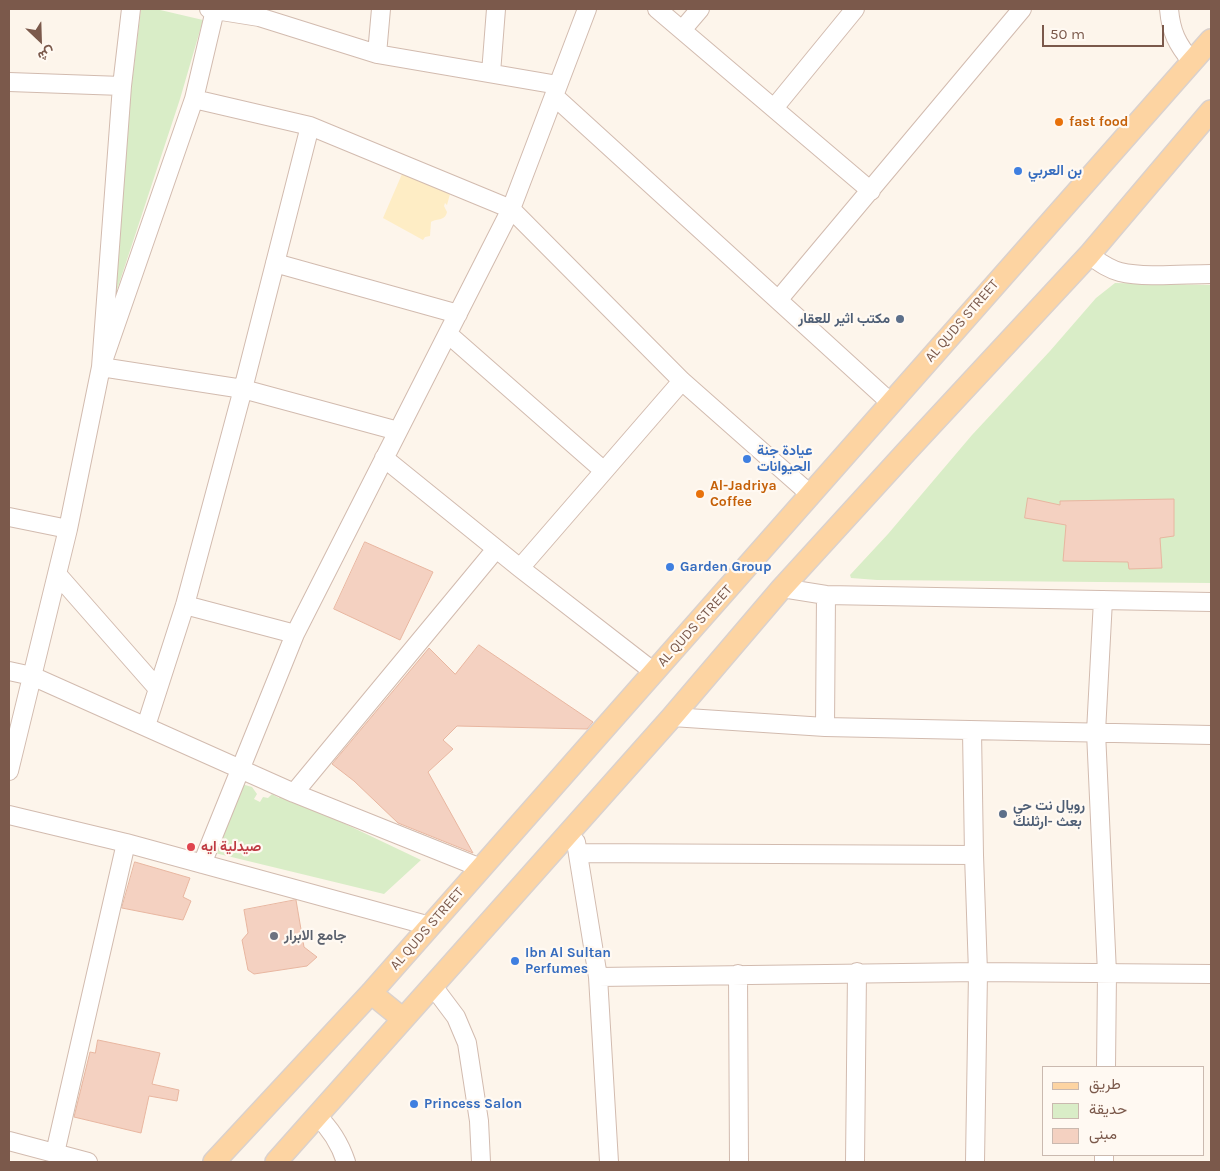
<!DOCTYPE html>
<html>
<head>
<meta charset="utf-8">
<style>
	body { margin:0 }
	#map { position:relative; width:1220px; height:1171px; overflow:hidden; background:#fdf5eb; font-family:Karla,Vazirmatn,sans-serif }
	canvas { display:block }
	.frame { position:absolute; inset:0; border:10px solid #7b594b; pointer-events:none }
	.legend { position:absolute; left:1042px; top:1066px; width:162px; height:90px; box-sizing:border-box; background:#fff9f2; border:1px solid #cab9af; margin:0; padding:6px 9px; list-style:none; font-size:15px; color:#7b594b }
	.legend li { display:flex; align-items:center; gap:10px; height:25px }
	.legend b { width:25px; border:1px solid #cab9af }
	.north { position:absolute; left:15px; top:15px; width:50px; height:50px; -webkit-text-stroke:4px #fff9f2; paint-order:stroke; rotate:156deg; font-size:14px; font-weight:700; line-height:20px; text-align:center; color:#7b594b }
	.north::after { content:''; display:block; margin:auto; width:18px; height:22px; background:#7b594b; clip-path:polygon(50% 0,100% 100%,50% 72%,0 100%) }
	.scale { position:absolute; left:1042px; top:25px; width:122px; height:22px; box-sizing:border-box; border:2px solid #7b594b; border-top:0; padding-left:6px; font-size:15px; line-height:18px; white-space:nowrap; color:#7b594b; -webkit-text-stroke:4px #fff9f2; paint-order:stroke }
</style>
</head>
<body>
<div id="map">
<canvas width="1220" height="1171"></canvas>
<div class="frame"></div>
<ul class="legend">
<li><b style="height:6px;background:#fdd4a2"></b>طريق</li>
<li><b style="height:14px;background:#d9edc7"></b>حديقة</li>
<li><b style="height:14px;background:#f4d1c1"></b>مبنى</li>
</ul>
<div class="north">ش</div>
<div class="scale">50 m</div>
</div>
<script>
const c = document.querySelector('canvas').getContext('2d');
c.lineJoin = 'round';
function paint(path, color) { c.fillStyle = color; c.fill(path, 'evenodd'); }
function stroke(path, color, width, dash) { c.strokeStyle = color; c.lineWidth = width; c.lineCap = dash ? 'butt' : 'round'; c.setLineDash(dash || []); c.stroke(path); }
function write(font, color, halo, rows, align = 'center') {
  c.font = font + ' Karla,Vazirmatn,sans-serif'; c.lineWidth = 4.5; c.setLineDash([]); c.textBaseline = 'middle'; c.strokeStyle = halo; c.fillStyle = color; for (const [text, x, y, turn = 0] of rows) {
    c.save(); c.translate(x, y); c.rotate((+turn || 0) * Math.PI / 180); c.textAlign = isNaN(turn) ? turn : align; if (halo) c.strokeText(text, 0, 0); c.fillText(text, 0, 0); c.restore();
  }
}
paint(new Path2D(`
	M 141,9 L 156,9 L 203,20 L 180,99 L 115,296 L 131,91 Z
	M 1115,283 L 1211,285 L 1211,583 L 877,580 L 851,578 L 850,575 L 888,534 L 972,435 L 1050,351 L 1096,298 Z
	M 238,783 L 252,787 L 257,794 L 254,799 L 260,802 L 263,797 L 268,798 L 272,794 L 279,798 L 278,792 L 421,860 L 384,894 L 215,853 Z`), '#d9edc7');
paint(new Path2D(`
	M 402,174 L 450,194 L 447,205 L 445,203 L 444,206 L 447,212 C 445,221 438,218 431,222 L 430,236 L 425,237 L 423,240 L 383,218 Z`), '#feedc5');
const building = new Path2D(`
	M 1028,498 L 1060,505 L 1060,501 L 1174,499 L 1174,536 L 1160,538 L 1162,568 L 1129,569 L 1128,562 L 1063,561 L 1066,525 L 1025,518 Z
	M 365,542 L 433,572 L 400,640 L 334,609 Z
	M 479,645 L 593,722 L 587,729 L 457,726 L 443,740 L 453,749 L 428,772 L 473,853 L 398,823 L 354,781 L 332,764 L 429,648 L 455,674 Z
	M 135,862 L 190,878 L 183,897 L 191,901 L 183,920 L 122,908 Z
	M 296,900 L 304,947 L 317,957 L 307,966 L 254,974 L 248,970 L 242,940 L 248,933 L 244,910 Z
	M 98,1040 L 160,1053 L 152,1084 L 179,1090 L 177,1101 L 149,1096 L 141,1133 L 74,1117 L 90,1052 L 95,1053 Z`);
paint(building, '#f4d1c1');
stroke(building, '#e8b6a0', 1);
const minor = new Path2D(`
	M 131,9 L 122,86 L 101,367 L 243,389 L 398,431
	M 209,9 L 259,17 L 377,54 L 558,85
	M 657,9 L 871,191
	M 1169,9 C 1171,32 1177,44 1192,62
	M 682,30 L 700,9
	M 377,54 L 381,9
	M 491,73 L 496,9
	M 9,82 L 122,86
	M 554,96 L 891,403
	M 194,99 L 310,126 L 511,209 L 682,381 L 811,495
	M 774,108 L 855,9
	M 1089,255 C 1099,262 1108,269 1120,272 C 1145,278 1185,274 1211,274
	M 275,263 L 458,314
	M 779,299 L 1022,9
	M 448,334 L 604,471
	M 384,458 L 520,568 L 654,672
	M 9,517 L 68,529
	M 520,568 L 682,381
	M 57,574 L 158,689
	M 782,588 L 826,595 L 1211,602
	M 1103,600 L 1096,732 L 1107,973 L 1106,1067
	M 185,605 L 295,634
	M 9,671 L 32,676 L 294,793 L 481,868
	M 672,717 L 825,727 L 1211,735
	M 146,726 L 185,605 L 243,389 L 310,126
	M 825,727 L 826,595
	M 972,731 L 974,855 L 978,972 L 975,1162
	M 9,771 L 68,529 L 101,367 L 194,99 L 215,10
	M 294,793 L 496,549
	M 9,815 L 126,843 L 430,926
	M 576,842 L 598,977 L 609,1162
	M 578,853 L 974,855
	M 202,864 L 295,634 L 511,209 L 587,9
	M 738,974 L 739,1162
	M 598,977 L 978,972 L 1211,974
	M 432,985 L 456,1017 L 467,1043 L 479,1121 L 481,1162
	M 317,1116 C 331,1129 340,1144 346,1162
	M 9,1141 L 88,1162
	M 55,1153 L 126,843
	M 855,1162 L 857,972
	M 1104,1162 L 1104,1155`);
const major = new Path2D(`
	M 371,993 L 403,1019
	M 214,1162 L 371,993 L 1211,40
	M 276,1162 L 672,717 L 782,588 L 907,451 L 1089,255 L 1211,111`);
stroke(minor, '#d2bbaf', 20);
stroke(major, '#dad1cd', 24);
stroke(minor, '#fff', 18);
stroke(major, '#fdd4a2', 21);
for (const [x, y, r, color] of [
	[1059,122,5,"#e8710a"],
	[1018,171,5,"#3f7fe0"],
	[900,319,5,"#5c6f8a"],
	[747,459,5,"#3f7fe0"],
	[700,494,5,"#e8710a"],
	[670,567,5,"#3f7fe0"],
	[1003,814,5,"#5c6f8a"],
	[191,847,5,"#e0444e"],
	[274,936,5,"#6b7280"],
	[515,961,5,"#3f7fe0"],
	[414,1104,5,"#3f7fe0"]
]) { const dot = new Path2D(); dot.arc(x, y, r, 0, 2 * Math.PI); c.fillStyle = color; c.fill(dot); stroke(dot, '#fff9f2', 2); }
write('bold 14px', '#c56008', '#fff9f2', [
	["fast food",1069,122],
	["Al-Jadriya",710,486],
	["Coffee",710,502]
], 'left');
write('bold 14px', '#366cbe', '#fff9f2', [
	["بن العربي",1028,171],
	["عيادة جنة",757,451],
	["الحيوانات",757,467],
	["Garden Group",680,567],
	["Ibn Al Sultan",525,953],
	["Perfumes",525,969],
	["Princess Salon",424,1104]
], 'left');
write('bold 14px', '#4e5e75', '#fff9f2', [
	["مكتب اثير للعقار",890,319],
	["رويال نت حي",1013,806,"left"],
	["بعث -ارثلنك",1013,822,"left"]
], 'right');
write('14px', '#7b594b', '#fff9f2', [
	["AL QUDS STREET",962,321,-49],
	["AL QUDS STREET",695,626,-48],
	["AL QUDS STREET",427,929,-49]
]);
write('bold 14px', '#be3a42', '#fff9f2', [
	["صیدلیة ایە",201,847]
], 'left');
write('bold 14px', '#5b616d', '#fff9f2', [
	["جامع الابرار",284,936]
], 'left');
</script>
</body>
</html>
